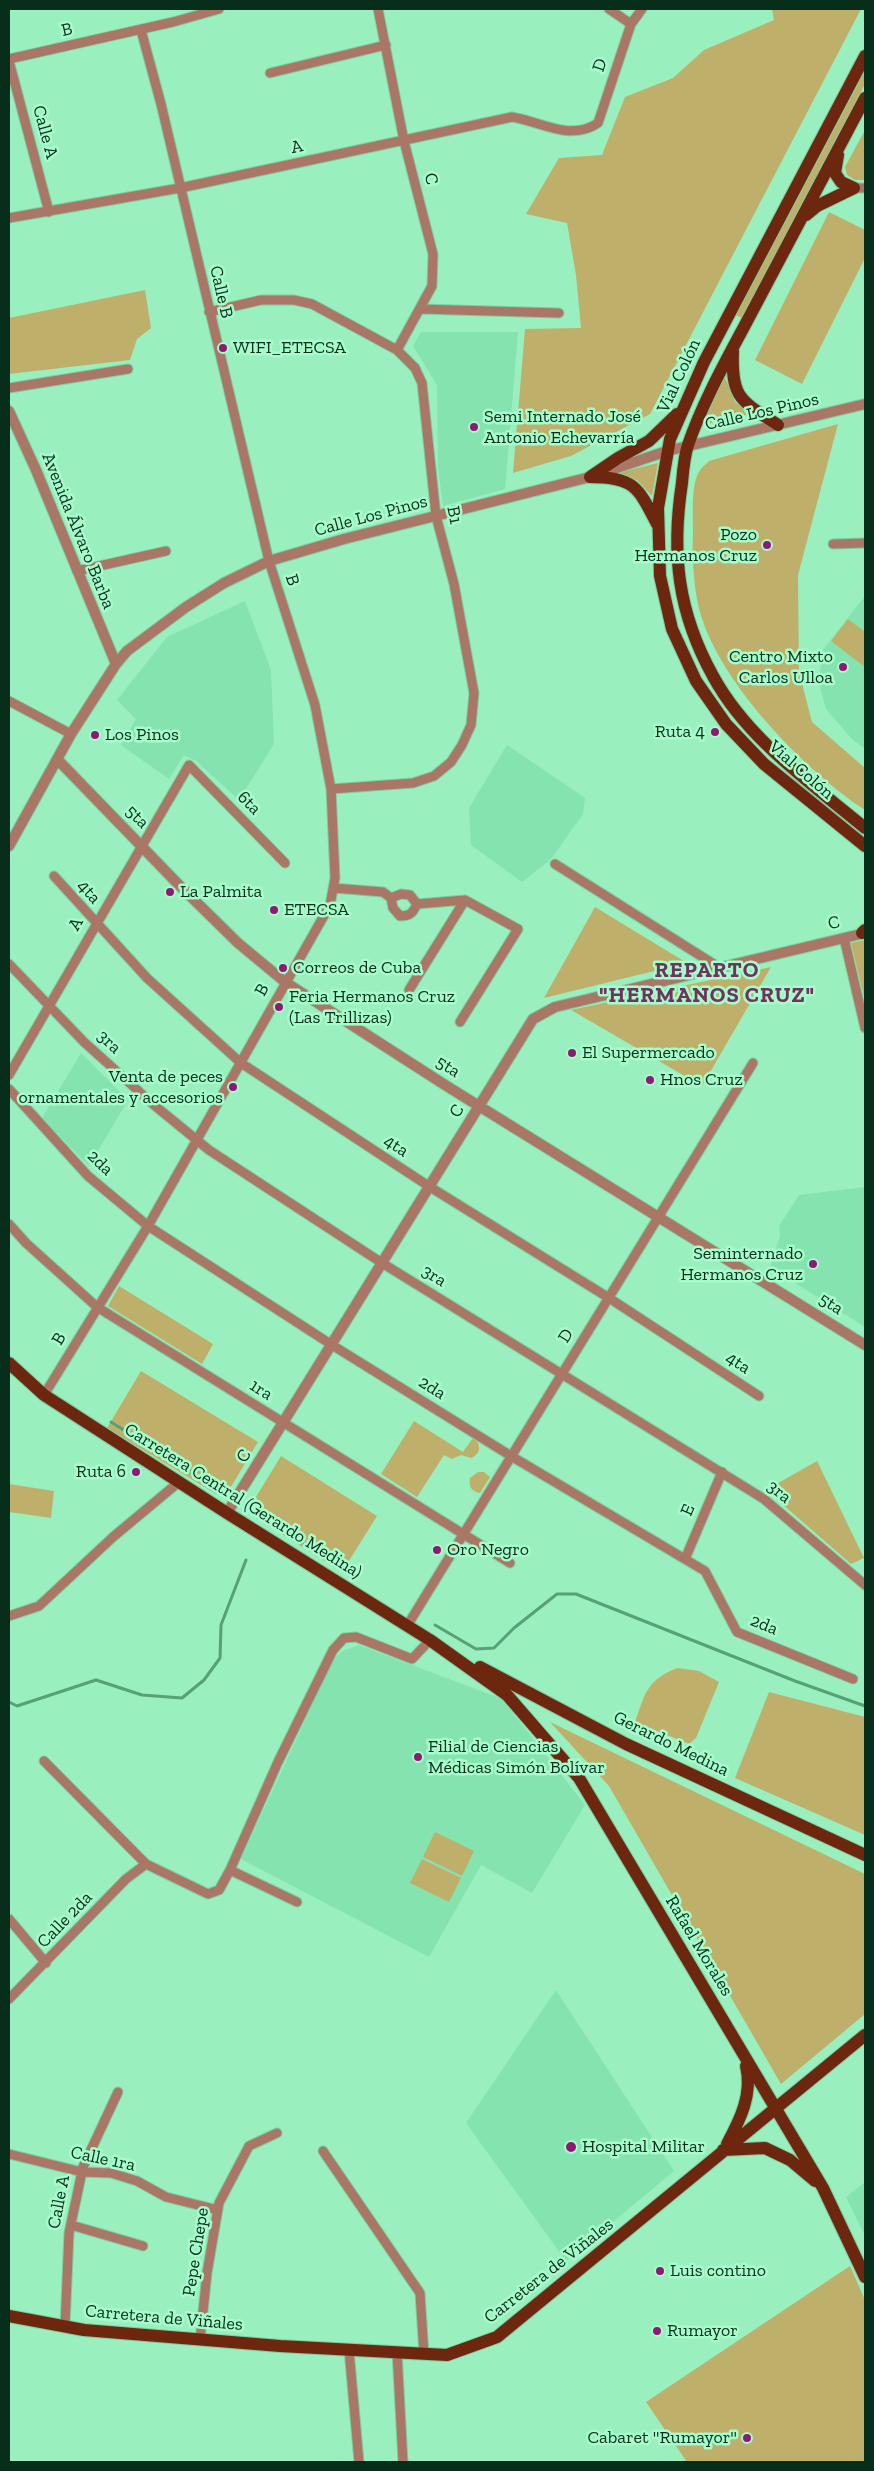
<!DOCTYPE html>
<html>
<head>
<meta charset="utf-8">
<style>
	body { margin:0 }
	#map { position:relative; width:874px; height:2471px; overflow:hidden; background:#99efbe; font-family:"Zilla Slab",serif }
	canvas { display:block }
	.frame { position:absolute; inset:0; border:10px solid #072d1b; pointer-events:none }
</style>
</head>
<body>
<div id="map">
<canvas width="874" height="2471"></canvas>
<div class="frame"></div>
</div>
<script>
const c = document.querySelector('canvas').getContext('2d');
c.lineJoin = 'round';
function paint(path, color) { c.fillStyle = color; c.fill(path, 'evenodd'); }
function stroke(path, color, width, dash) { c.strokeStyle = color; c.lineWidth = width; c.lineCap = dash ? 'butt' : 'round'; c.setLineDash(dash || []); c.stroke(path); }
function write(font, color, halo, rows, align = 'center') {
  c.font = font + ' "Zilla Slab",serif'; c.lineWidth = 5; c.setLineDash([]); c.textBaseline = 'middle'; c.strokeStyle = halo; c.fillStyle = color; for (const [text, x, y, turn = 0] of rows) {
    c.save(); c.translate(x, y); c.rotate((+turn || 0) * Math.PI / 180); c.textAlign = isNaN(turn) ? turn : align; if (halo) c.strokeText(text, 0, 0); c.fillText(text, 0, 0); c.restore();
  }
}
paint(new Path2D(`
	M 421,332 L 518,332 L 505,489 L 443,506 L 438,468 L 437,385 L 413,346 Z
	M 865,596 L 865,749 L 852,739 L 826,709 L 819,684 L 822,651 Z
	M 245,601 L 271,670 L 274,744 L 239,800 L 196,761 L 184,755 L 169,779 L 121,745 L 136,719 L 117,700 L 167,637 Z
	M 507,745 L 585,798 L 583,814 L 551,859 L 522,882 L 471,845 L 469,808 Z
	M 81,1053 L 128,1100 L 89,1166 L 42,1118 Z
	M 865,1187 L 865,1327 L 770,1267 L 780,1236 L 779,1226 L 799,1195 Z
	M 359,1645 L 502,1699 L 585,1805 L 532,1893 L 481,1865 L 429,1957 L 241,1859 L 332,1662 L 342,1651 Z
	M 556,1990 L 674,2171 L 566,2261 L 466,2123 Z
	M 865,2182 L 865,2236 L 846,2197 Z`), '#85e3af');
paint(new Path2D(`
	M 772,9 L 861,9 L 650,414 L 571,456 L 513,473 L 525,329 L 581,328 L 576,275 L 567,223 L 526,214 L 559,158 L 602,155 L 625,97 L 673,78 L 704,50 L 774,20 Z
	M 865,71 L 865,84 L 742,318 L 736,315 Z
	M 865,130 L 865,180 L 855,180 L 847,175 L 845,167 Z
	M 829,212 L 865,230 L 865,258 L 802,384 L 755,360 Z
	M 145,290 L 151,328 L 137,339 L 130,360 L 9,374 L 9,318 Z
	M 724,375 L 735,402 L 751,414 L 702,425 Z
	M 838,424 L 798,575 L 799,672 L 812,722 L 865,768 L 865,810 C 804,770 714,678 698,604 C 693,579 692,554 693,529 C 693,514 691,485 699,472 C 701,468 706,464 709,461 Z
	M 658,463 L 652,496 L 637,480 L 616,473 Z
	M 848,619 L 865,632 L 865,667 L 831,641 Z
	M 595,907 L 687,963 L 544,998 Z
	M 865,940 L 865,1001 L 851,943 Z
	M 771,967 L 702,1086 L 571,1010 Z
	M 119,1286 L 213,1344 L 202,1364 L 108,1306 Z
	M 141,1371 L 258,1442 L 229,1490 L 216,1494 L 107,1428 Z
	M 414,1421 L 463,1452 L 473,1438 C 482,1444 481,1454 471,1458 L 461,1455 L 452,1459 L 444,1455 L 417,1497 L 381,1474 Z
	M 281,1456 L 377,1516 L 342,1572 L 255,1517 L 251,1505 Z
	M 817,1461 L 864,1558 L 851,1564 L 766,1490 Z
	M 478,1472 L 484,1472 L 490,1477 L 480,1493 C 472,1492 468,1486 470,1478 Z
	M 9,1484 L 54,1491 L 51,1518 L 9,1512 Z
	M 677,1668 L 699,1671 L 719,1682 L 696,1738 L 689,1744 L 635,1722 C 646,1692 646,1681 677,1668 Z
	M 769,1692 L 865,1717 L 865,1835 L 735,1778 Z
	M 550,1722 L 865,1874 L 865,2014 L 781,2084 L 609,1786 Z
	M 435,1832 L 474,1851 L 462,1876 L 423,1857 Z
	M 422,1859 L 461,1878 L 449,1902 L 410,1883 Z
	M 850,2266 L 865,2300 L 865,2462 L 687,2462 L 646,2402 Z`), '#beb06b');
stroke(new Path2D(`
	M 111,1422 L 225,1494
	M 252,1511 L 327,1558
	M 435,1625 L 476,1649 L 494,1648 L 514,1628 L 557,1594 L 576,1594 L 795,1681 L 865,1706
	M 9,1702 L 17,1706 L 96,1680 L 142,1695 L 182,1698 L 204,1680 L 220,1658 L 221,1625 L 246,1560`), '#57a078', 3);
const minor = new Path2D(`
	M 378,9 L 404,141 L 433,254 L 432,286 L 397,350
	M 609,9 L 631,24
	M 9,59 L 173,22 L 219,9
	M 9,61 L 49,212
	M 270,73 L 386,45
	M 854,188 L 865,188
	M 9,218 L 180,188 L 512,117 C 540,121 570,142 598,123 L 631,24 L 642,9
	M 420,309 L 559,313
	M 209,312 L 261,300 L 294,300 L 312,304 L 397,350 L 415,368 L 422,383 L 436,516 L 454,584 L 474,693 L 471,725 L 462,745 L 451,762 L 434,776 L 413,783 L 331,789
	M 9,388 L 128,369
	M 833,544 L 865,543
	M 77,571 L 166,551
	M 9,701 L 71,734
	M 555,864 L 720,968
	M 54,876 L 147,978 L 241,1063 L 430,1187 L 609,1298 L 759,1396
	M 334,888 L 383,892 L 391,898 L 401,894 L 410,895 L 417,904 L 465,900 L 518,929 L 460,1022
	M 391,898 L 393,908 L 400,916 C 410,916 413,913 417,904
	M 844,938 L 865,1028
	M 9,964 L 84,1042 L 154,1105 L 209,1150 L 382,1263 L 764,1499 L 865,1585
	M 409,990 L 465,900
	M 9,1075 L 189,765 L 285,863
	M 9,1089 L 88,1176 L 148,1226 L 332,1345 L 511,1456 L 705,1571 L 737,1632 L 853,1679
	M 9,1224 L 26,1243 L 97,1307 L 510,1563
	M 44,1395 L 148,1226 L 330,905 L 335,878 L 331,789 L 315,705 L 269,561 L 161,104 L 141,30
	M 685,1559 L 722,1472
	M 9,1616 L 39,1606 L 113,1537 L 179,1482
	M 407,1626 L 753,1063
	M 44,1761 L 146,1864 L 208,1894 L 219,1890 L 230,1870 L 278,1762 L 333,1650 L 344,1638 L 356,1637 L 412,1659 L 430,1640
	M 230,1870 L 297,1902
	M 9,1919 L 46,1963
	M 9,1999 L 126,1879 L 146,1864
	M 323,2151 L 420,2293 L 424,2354
	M 9,2154 L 82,2172 L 111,2173 L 137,2181 L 166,2197 L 218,2210
	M 71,2225 L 143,2246
	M 65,2326 L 69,2233 L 83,2167 L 118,2092
	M 200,2340 L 207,2273 L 219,2203 L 249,2146 L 277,2133
	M 349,2350 L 359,2462
	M 397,2352 L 403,2462`);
const tertiary = new Path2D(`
	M 9,411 L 36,470 L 116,664
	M 58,760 L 179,885 L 238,943 L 285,982 L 445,1085 L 865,1345
	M 9,846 L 71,734 L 116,664 L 127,651 L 186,607 L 224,583 L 269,561 L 344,539 L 590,477 L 667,451 L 865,404
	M 227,1513 L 533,1019 L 555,1007 L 865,933`);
const primary = new Path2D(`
	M 865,56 L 704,362 L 670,439 L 658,508 L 660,576 L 672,629 L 696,681 L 726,724 L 764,764 L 865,846
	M 865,98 C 828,168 791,238 754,308 C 731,352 704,398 688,445 C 684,457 683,471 682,483 C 671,554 678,613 713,676 C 747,739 811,783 865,828
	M 838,155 L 835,173 L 841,182 L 854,188
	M 806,215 L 817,206 L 854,188
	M 733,351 C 731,398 740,400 778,425
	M 590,477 L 618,458 L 649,441 L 677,414
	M 590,477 C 634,477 638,487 657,524
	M 862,933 L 865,930
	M 9,1363 L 44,1395 L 227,1513 L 430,1640 L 507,1695 L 579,1778 L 823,2188 L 865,2277
	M 480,1667 L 626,1744 L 865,1855
	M 727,2144 C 740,2120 753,2094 746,2066
	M 723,2150 L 765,2148 L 790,2160 L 815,2181
	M 9,2316 L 84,2330 L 280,2346 L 447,2355 L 497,2337 L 865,2035`);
stroke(minor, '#7fcca1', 11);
stroke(tertiary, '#7fcca1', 12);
stroke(primary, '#7fcca1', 14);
stroke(minor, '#aa7665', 9);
stroke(tertiary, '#aa7665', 10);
stroke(primary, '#6d270f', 12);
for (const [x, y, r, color] of [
	[223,348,5,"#8f1877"],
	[474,427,5,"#8f1877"],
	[767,545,5,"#8f1877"],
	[843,667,5,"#8f1877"],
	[715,732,5,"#8f1877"],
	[95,735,5,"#8f1877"],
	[170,892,5,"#8f1877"],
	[274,910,5,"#8f1877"],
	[283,968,5,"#8f1877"],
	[279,1007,5,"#8f1877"],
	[572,1053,5,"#8f1877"],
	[650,1080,5,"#8f1877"],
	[233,1087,5,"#8f1877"],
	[813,1264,5,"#8f1877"],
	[136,1472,5,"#8f1877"],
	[437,1550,5,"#8f1877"],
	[418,1757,5,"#8f1877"],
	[571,2147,6,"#8f1877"],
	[660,2271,5,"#8f1877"],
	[657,2331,5,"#8f1877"],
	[747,2438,5,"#8f1877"]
]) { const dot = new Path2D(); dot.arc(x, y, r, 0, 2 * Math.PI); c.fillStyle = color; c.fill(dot); stroke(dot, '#a6fcca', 2); }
write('18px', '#072d1b', '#a6fcca', [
	["B",67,30,-13],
	["D",600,65,-72],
	["Calle A",45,132,75],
	["A",297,147,-12],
	["C",431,179,76],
	["Calle B",221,292,77],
	["Vial Colón",679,376,-65],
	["Calle Los Pinos",762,412,-13],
	["B1",454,515,79],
	["Calle Los Pinos",371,516,-15],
	["Avenida Álvaro Barba",78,531,68],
	["B",292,580,72],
	["Vial Colón",801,770,41],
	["6ta",249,803,46],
	["5ta",137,817,45],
	["4ta",89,892,49],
	["C",834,923,-14],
	["A",76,924,-60],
	["B",262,990,-61],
	["3ra",109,1042,43],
	["5ta",448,1067,32],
	["C",457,1111,-58],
	["4ta",396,1146,33],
	["2da",100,1163,44],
	["3ra",434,1276,32],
	["5ta",831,1304,33],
	["D",566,1336,-58],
	["B",59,1339,-59],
	["4ta",738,1363,33],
	["2da",432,1388,32],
	["1ra",261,1390,32],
	["C",244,1456,-58],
	["3ra",779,1492,38],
	["Carretera Central (Gerardo Medina)",243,1501,32],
	["E",688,1510,-67],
	["2da",764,1625,22],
	["Gerardo Medina",671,1744,26],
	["Calle 2da",65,1920,-46],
	["Rafael Morales",699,1946,59],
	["Calle 1ra",103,2159,12],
	["Calle A",59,2202,-79],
	["Pepe Chepe",196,2252,-81],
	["Carretera de Viñales",549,2271,-38],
	["Carretera de Viñales",164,2318,5]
]);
write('18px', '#072d1b', '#a6fcca', [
	["WIFI_ETECSA",233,348],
	["Semi Internado José",484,417],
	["Antonio Echevarría",484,438],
	["Pozo",757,535,"right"],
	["Hermanos Cruz",757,556,"right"],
	["Centro Mixto",833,657,"right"],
	["Carlos Ulloa",833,678,"right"],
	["Ruta 4",705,732,"right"],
	["Los Pinos",105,735],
	["La Palmita",180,892],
	["ETECSA",284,910],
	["Correos de Cuba",293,968],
	["Feria Hermanos Cruz",289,997],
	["(Las Trillizas)",289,1018],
	["El Supermercado",582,1053],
	["Venta de peces",223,1077,"right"],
	["ornamentales y accesorios",223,1098,"right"],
	["Hnos Cruz",660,1080],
	["Seminternado",803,1254,"right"],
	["Hermanos Cruz",803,1275,"right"],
	["Ruta 6",126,1472,"right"],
	["Oro Negro",447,1550],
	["Filial de Ciencias",428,1747],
	["Médicas Simón Bolívar",428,1768],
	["Hospital Militar",582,2147],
	["Luis contino",670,2271],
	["Rumayor",667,2331],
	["Cabaret \"Rumayor\"",737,2438,"right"]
], 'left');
c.letterSpacing = '1px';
write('bold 22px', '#6e345f', '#a6fcca', [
	["REPARTO",707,971],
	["\"HERMANOS CRUZ\"",707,996]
]);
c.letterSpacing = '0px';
</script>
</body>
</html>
